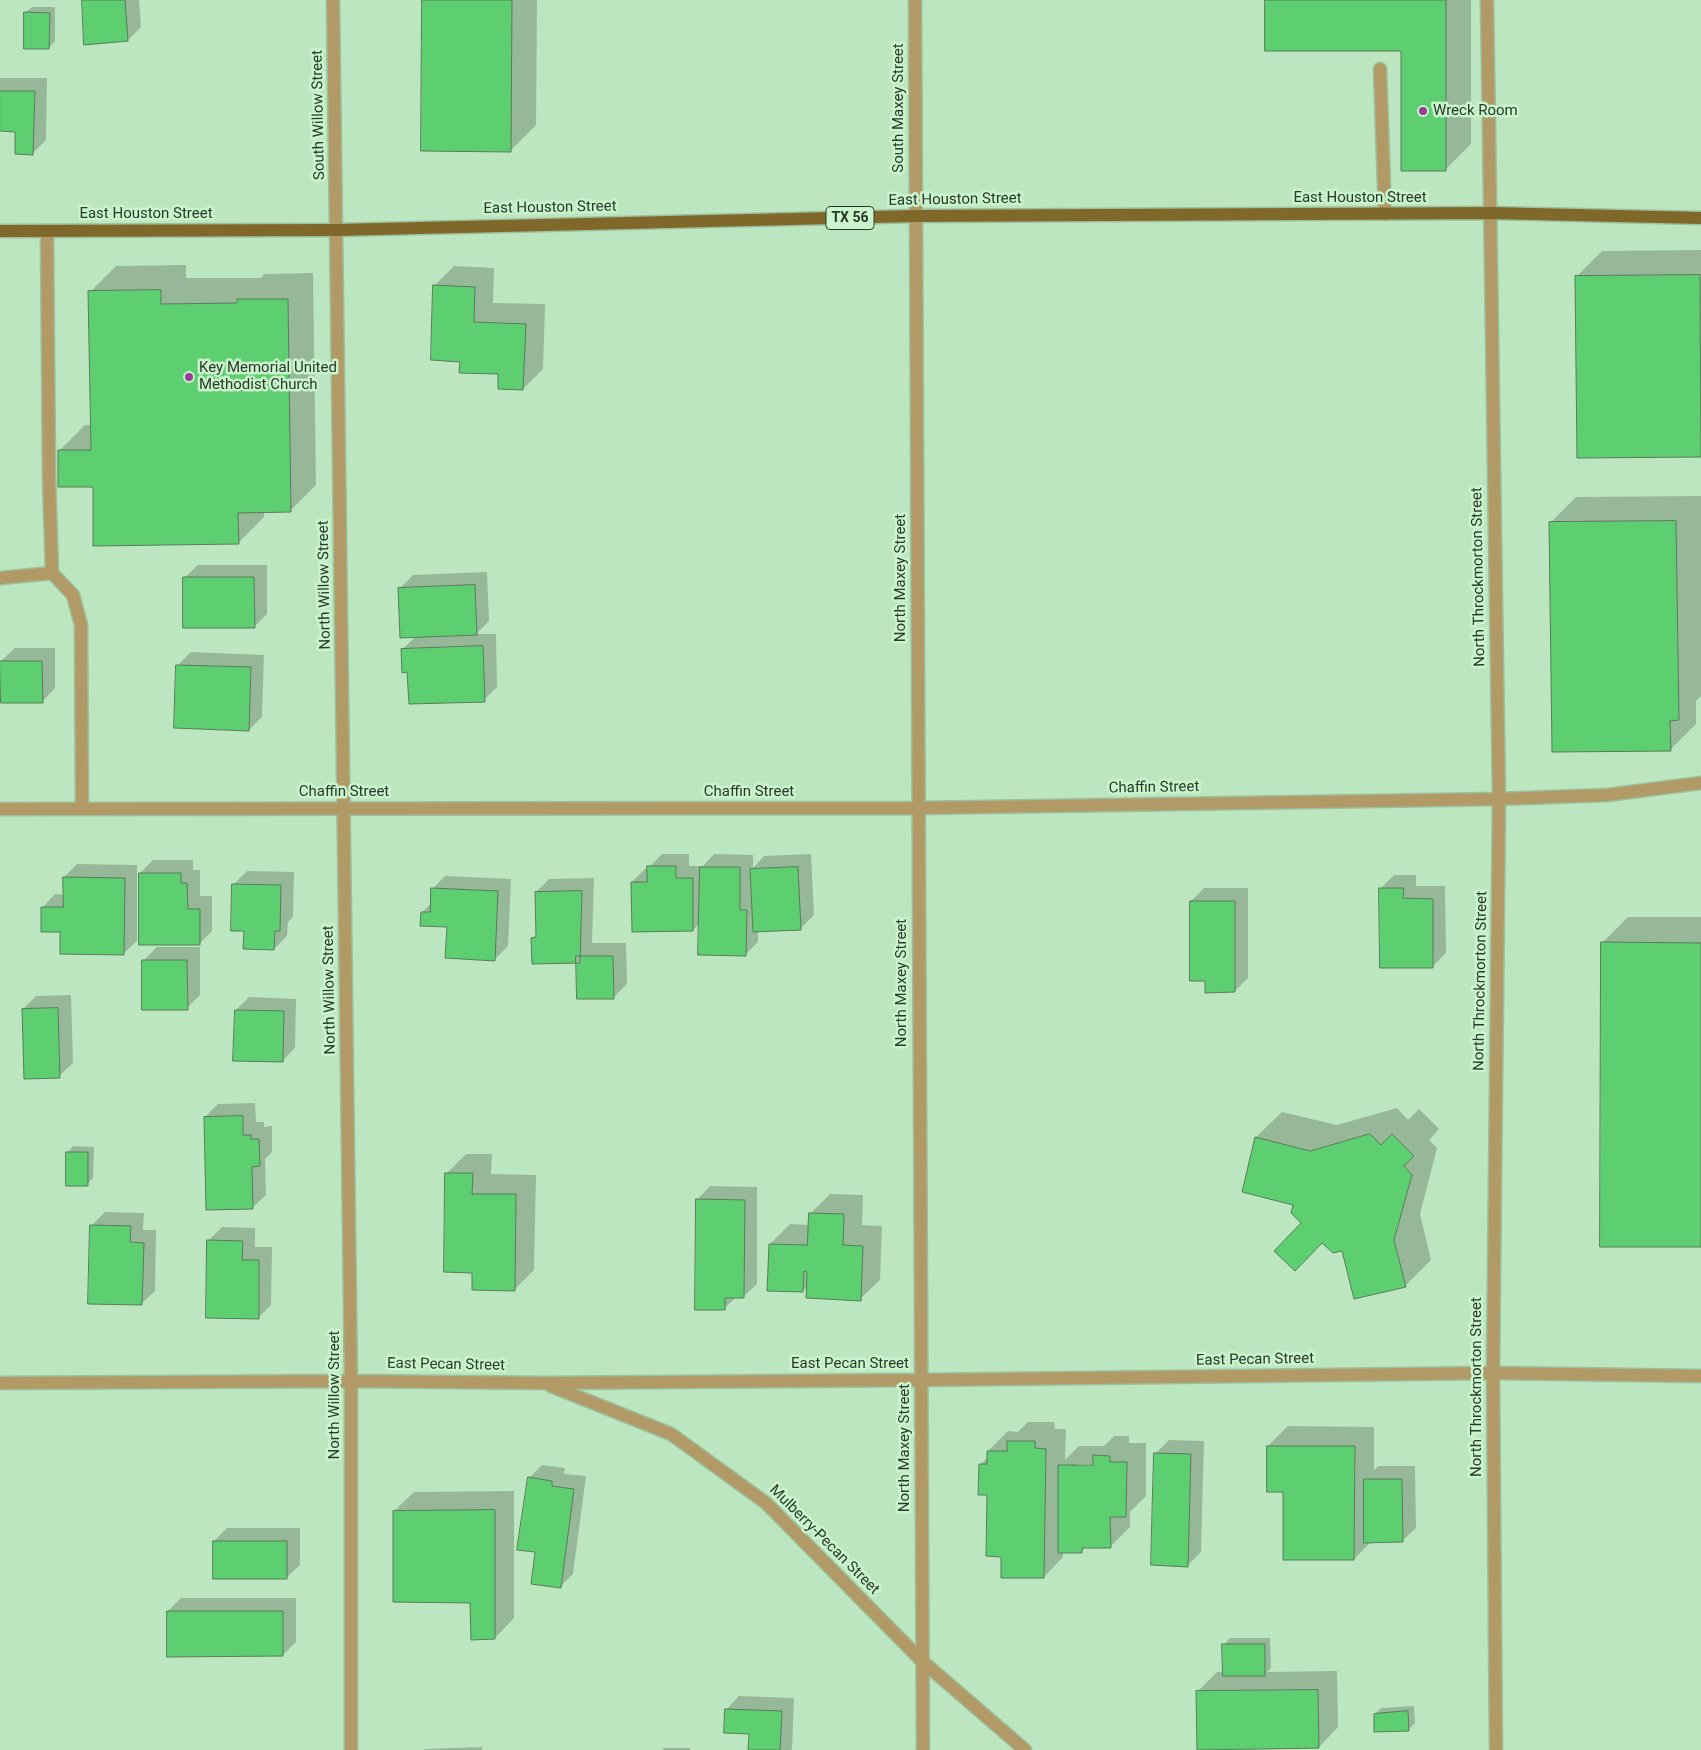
<!DOCTYPE html>
<html>
<head>
<meta charset="utf-8">
<style>
	body { margin:0 }
	canvas { display:block; background:#bce6bf }
</style>
</head>
<body>
<canvas width="1701" height="1750"></canvas>
<script>
const c = document.querySelector('canvas').getContext('2d');
c.lineJoin = 'round';
function paint(path, color) { c.fillStyle = color; c.fill(path, 'evenodd'); }
function stroke(path, color, width, dash) { c.strokeStyle = color; c.lineWidth = width; c.lineCap = dash ? 'butt' : 'round'; c.setLineDash(dash || []); c.stroke(path); }
function write(font, color, halo, rows, align = 'center') {
  c.font = font + ' Roboto,sans-serif'; c.lineWidth = 5; c.setLineDash([]); c.textBaseline = 'middle'; c.strokeStyle = halo; c.fillStyle = color; for (const [text, x, y, turn = 0] of rows) {
    c.save(); c.translate(x, y); c.rotate((+turn || 0) * Math.PI / 180); c.textAlign = isNaN(turn) ? turn : align; if (halo) c.strokeText(text, 0, 0); c.fillText(text, 0, 0); c.restore();
  }
}
paint(new Path2D(`
	M 84,0 L 139,0 L 141,27 L 128,40 Z
	M 423,0 L 537,0 L 536,125 L 510,151 Z
	M 1266,0 L 1471,0 L 1471,144 L 1445,170 L 1403,50 Z
	M 32,7 L 55,7 L 55,41 L 49,48 L 25,13 Z
	M 0,78 L 47,78 L 46,140 L 33,153 L 17,130 L 0,130 Z
	M 1701,250 L 1701,456 L 1578,457 L 1576,277 L 1602,251 Z
	M 186,265 L 186,278 L 261,278 L 264,274 L 313,273 L 316,485 L 290,511 L 264,511 L 264,517 L 238,543 L 94,485 L 59,451 L 85,425 L 92,425 L 90,292 L 116,266 Z
	M 454,266 L 494,268 L 493,303 L 545,304 L 543,369 L 523,389 L 499,373 L 461,360 L 434,286 Z
	M 1701,496 L 1701,696 L 1696,701 L 1696,724 L 1670,750 L 1550,523 L 1576,497 Z
	M 198,565 L 267,565 L 267,614 L 254,627 L 184,578 Z
	M 487,572 L 489,621 L 476,634 L 496,634 L 497,687 L 484,700 L 409,671 L 402,650 L 416,636 L 400,588 L 413,575 Z
	M 15,648 L 55,648 L 55,688 L 42,702 L 1,661 Z
	M 191,652 L 264,655 L 262,717 L 249,730 L 178,665 Z
	M 662,854 L 689,854 L 689,866 L 703,866 L 714,854 L 753,855 L 753,868 L 764,856 L 811,854 L 814,915 L 801,928 L 758,931 L 758,942 L 745,955 L 700,923 L 693,930 L 632,882 L 645,869 L 649,869 L 649,867 Z
	M 153,860 L 193,860 L 193,870 L 200,870 L 200,896 L 212,896 L 212,931 L 199,944 L 140,873 Z
	M 77,864 L 137,865 L 137,941 L 123,954 L 62,930 L 42,908 L 55,894 L 64,895 L 64,877 Z
	M 247,871 L 294,872 L 293,917 L 288,922 L 287,936 L 274,949 L 245,930 L 234,884 Z
	M 1394,875 L 1416,875 L 1416,886 L 1445,886 L 1446,953 L 1433,966 L 1381,888 Z
	M 445,876 L 511,879 L 508,946 L 495,959 L 448,926 L 422,913 L 431,903 L 432,889 Z
	M 594,878 L 592,943 L 626,943 L 627,984 L 614,997 L 577,962 L 533,939 L 537,934 L 536,892 L 549,879 Z
	M 1204,888 L 1248,888 L 1248,978 L 1235,991 L 1206,979 L 1191,901 Z
	M 1628,917 L 1701,917 L 1701,1246 L 1602,943 Z
	M 157,947 L 200,947 L 200,995 L 187,1008 L 144,960 Z
	M 71,995 L 73,1063 L 59,1076 L 23,1009 L 36,996 Z
	M 249,997 L 296,999 L 295,1048 L 282,1061 L 236,1010 Z
	M 255,1103 L 256,1122 L 264,1122 L 264,1127 L 272,1126 L 272,1152 L 265,1159 L 266,1195 L 252,1208 L 205,1117 L 218,1104 Z
	M 1397,1108 L 1408,1120 L 1419,1109 L 1439,1129 L 1429,1140 L 1437,1148 L 1420,1214 L 1431,1260 L 1405,1286 L 1343,1250 L 1303,1223 L 1294,1204 L 1256,1137 L 1282,1112 L 1337,1125 Z
	M 73,1146 L 94,1147 L 93,1178 L 87,1184 L 67,1153 Z
	M 466,1154 L 492,1154 L 491,1174 L 536,1175 L 534,1270 L 514,1290 L 473,1271 L 446,1174 Z
	M 710,1186 L 757,1187 L 757,1284 L 743,1297 L 736,1297 L 724,1309 L 697,1200 Z
	M 830,1194 L 863,1195 L 862,1225 L 882,1226 L 880,1280 L 860,1299 L 808,1286 L 802,1291 L 770,1244 L 790,1224 L 809,1225 L 810,1214 Z
	M 105,1212 L 144,1213 L 143,1230 L 156,1230 L 155,1291 L 141,1304 L 92,1225 Z
	M 222,1227 L 255,1228 L 255,1247 L 272,1247 L 271,1305 L 258,1318 L 208,1241 Z
	M 1028,1422 L 1054,1422 L 1055,1429 L 1066,1429 L 1065,1460 L 1079,1446 L 1104,1446 L 1114,1436 L 1129,1436 L 1129,1443 L 1146,1443 L 1146,1496 L 1130,1512 L 1130,1527 L 1110,1547 L 1086,1547 L 1081,1552 L 1063,1552 L 1063,1557 L 1044,1577 L 1003,1555 L 980,1465 L 988,1457 L 988,1451 L 1008,1431 L 1018,1432 ZM 1077,1464 L 1099,1464 L 1099,1466 L 1077,1466 Z
	M 1288,1426 L 1374,1427 L 1374,1470 L 1378,1466 L 1415,1466 L 1416,1528 L 1402,1541 L 1371,1542 L 1354,1559 L 1285,1490 L 1268,1446 Z
	M 1169,1440 L 1204,1441 L 1201,1552 L 1188,1565 L 1156,1453 Z
	M 542,1465 L 565,1468 L 564,1474 L 586,1476 L 573,1574 L 560,1587 L 536,1551 L 529,1478 Z
	M 514,1491 L 514,1618 L 495,1638 L 472,1601 L 394,1511 L 414,1492 Z
	M 227,1528 L 300,1528 L 300,1565 L 286,1578 L 214,1541 Z
	M 181,1598 L 296,1598 L 296,1642 L 283,1655 L 168,1611 Z
	M 1230,1638 L 1270,1638 L 1271,1668 L 1267,1672 L 1337,1671 L 1338,1727 L 1319,1747 L 1197,1692 L 1217,1672 L 1224,1672 L 1224,1645 Z
	M 739,1696 L 794,1698 L 792,1749 L 791,1750 L 750,1750 L 750,1733 L 726,1710 Z
	M 1414,1706 L 1415,1723 L 1409,1729 L 1375,1714 L 1381,1708 Z
	M 482,1747 L 482,1750 L 423,1750 L 425,1749 Z
	M 664,1748 L 690,1748 L 690,1750 L 662,1750 Z`), '#0003');
const building = new Path2D(`
	M 82,0 L 125,0 L 128,41 L 84,45 Z
	M 422,0 L 512,0 L 511,152 L 421,151 Z
	M 1265,0 L 1446,0 L 1446,171 L 1401,171 L 1401,51 L 1265,51 Z
	M 24,12 L 50,13 L 49,49 L 24,49 Z
	M 0,91 L 35,91 L 33,155 L 15,154 L 15,132 L 0,131 Z
	M 1700,275 L 1701,457 L 1577,458 L 1575,276 Z
	M 433,285 L 475,287 L 474,322 L 526,324 L 523,390 L 498,389 L 498,374 L 459,373 L 460,362 L 431,360 Z
	M 161,290 L 161,304 L 237,303 L 237,299 L 288,299 L 291,512 L 238,513 L 239,544 L 93,546 L 93,487 L 58,487 L 58,450 L 91,450 L 88,291 Z
	M 1676,521 L 1679,720 L 1670,721 L 1671,751 L 1552,752 L 1549,522 Z
	M 183,577 L 254,577 L 255,628 L 183,628 Z
	M 475,585 L 477,635 L 400,638 L 398,588 Z
	M 483,646 L 485,702 L 409,704 L 407,672 L 402,673 L 401,649 Z
	M 0,661 L 42,661 L 43,703 L 1,703 Z
	M 176,665 L 251,667 L 249,731 L 174,728 Z
	M 647,866 L 676,866 L 676,878 L 693,878 L 693,931 L 632,932 L 631,882 L 647,882 Z
	M 700,867 L 740,867 L 740,910 L 747,910 L 746,956 L 698,955 Z
	M 798,867 L 801,930 L 753,932 L 750,869 Z
	M 139,873 L 181,873 L 181,883 L 187,883 L 188,909 L 200,909 L 200,945 L 139,945 Z
	M 63,877 L 125,878 L 124,955 L 60,954 L 60,932 L 41,932 L 41,907 L 63,907 Z
	M 232,884 L 281,885 L 280,931 L 275,931 L 274,950 L 243,949 L 244,931 L 231,931 Z
	M 431,888 L 498,891 L 495,961 L 445,958 L 447,927 L 420,926 L 421,912 L 430,912 Z
	M 1379,888 L 1404,888 L 1403,898 L 1433,899 L 1433,968 L 1380,968 Z
	M 582,891 L 580,963 L 532,964 L 531,938 L 536,937 L 535,892 Z
	M 1190,901 L 1235,901 L 1235,992 L 1205,993 L 1205,981 L 1190,981 Z
	M 1601,942 L 1701,943 L 1701,1247 L 1600,1247 Z
	M 576,956 L 613,956 L 614,999 L 577,999 Z
	M 142,960 L 187,960 L 188,1010 L 142,1010 Z
	M 58,1008 L 60,1078 L 24,1079 L 22,1009 Z
	M 235,1010 L 284,1011 L 283,1062 L 233,1061 Z
	M 243,1116 L 243,1135 L 251,1135 L 251,1139 L 259,1139 L 260,1166 L 252,1167 L 253,1209 L 206,1210 L 204,1117 Z
	M 1370,1134 L 1381,1145 L 1392,1134 L 1414,1156 L 1404,1166 L 1412,1175 L 1394,1240 L 1406,1287 L 1354,1299 L 1342,1251 L 1333,1253 L 1322,1243 L 1295,1271 L 1274,1251 L 1301,1223 L 1291,1213 L 1293,1205 L 1242,1192 L 1255,1137 L 1310,1151 Z
	M 66,1152 L 88,1152 L 88,1186 L 66,1186 Z
	M 445,1173 L 473,1173 L 472,1194 L 516,1194 L 515,1291 L 472,1290 L 472,1273 L 444,1272 Z
	M 696,1199 L 745,1200 L 744,1298 L 725,1298 L 725,1310 L 695,1310 Z
	M 809,1213 L 844,1214 L 843,1245 L 863,1246 L 861,1301 L 806,1298 L 807,1272 L 804,1271 L 803,1292 L 767,1291 L 769,1244 L 807,1245 Z
	M 90,1225 L 131,1226 L 130,1242 L 144,1243 L 142,1305 L 88,1304 Z
	M 207,1240 L 243,1241 L 242,1260 L 259,1260 L 259,1319 L 206,1318 Z
	M 1007,1441 L 1035,1441 L 1035,1448 L 1046,1449 L 1044,1578 L 1001,1578 L 1001,1557 L 986,1556 L 987,1495 L 978,1495 L 979,1464 L 987,1464 L 987,1451 L 1007,1451 Z
	M 1267,1446 L 1355,1446 L 1354,1560 L 1283,1560 L 1283,1492 L 1267,1492 Z
	M 1154,1453 L 1191,1454 L 1188,1567 L 1151,1565 Z
	M 1093,1455 L 1110,1456 L 1110,1462 L 1127,1462 L 1126,1517 L 1110,1517 L 1111,1548 L 1082,1548 L 1082,1553 L 1058,1553 L 1058,1465 L 1093,1465 Z
	M 528,1477 L 552,1481 L 552,1486 L 574,1489 L 561,1588 L 531,1584 L 535,1552 L 517,1550 Z
	M 1364,1479 L 1402,1479 L 1403,1542 L 1364,1543 Z
	M 495,1510 L 495,1639 L 471,1640 L 470,1603 L 393,1602 L 393,1511 Z
	M 213,1541 L 287,1541 L 287,1579 L 213,1579 Z
	M 167,1611 L 283,1611 L 283,1656 L 167,1657 Z
	M 1222,1644 L 1265,1644 L 1265,1676 L 1223,1676 Z
	M 1318,1690 L 1319,1748 L 1197,1750 L 1196,1691 Z
	M 725,1709 L 782,1711 L 780,1750 L 748,1750 L 749,1734 L 724,1733 Z
	M 1408,1711 L 1409,1731 L 1374,1732 L 1374,1714 Z`);
paint(building, '#5ecf70');
stroke(building, '#577d5a', 1);
const minor = new Path2D(`
	M 333,0 L 351,1381 L 351,1750
	M 915,0 L 923,1750
	M 1487,0 L 1499,799 L 1493,1373 L 1496,1750
	M 1380,69 L 1385,214
	M 47,231 L 49,477 L 52,573 L 73,595 L 81,625 L 82,809
	M 0,578 L 52,573
	M 0,809 L 918,808 L 1499,799 L 1607,795 L 1701,783
	M 0,1383 L 351,1381 L 544,1383 L 921,1380 L 1493,1373 L 1701,1376
	M 551,1386 L 671,1434 L 766,1503 L 922,1661 L 1025,1750`);
const major = new Path2D(`
	M 0,231 L 337,230 L 916,216 L 1491,213 L 1701,218`);
stroke(minor, '#9cc09e', 15);
stroke(major, '#9cc09e', 15);
stroke(minor, '#b19a66', 12);
stroke(major, '#80682a', 12);
for (const [x, y, r, color] of [
	[1423,111,5,"#9c399f"],
	[189,377,5,"#9c399f"]
]) { const dot = new Path2D(); dot.arc(x, y, r, 0, 2 * Math.PI); c.fillStyle = color; c.fill(dot); stroke(dot, '#c9f4cc', 2); }
for (const [x, y, w] of [
	[850,218,48]
]) { const box = new Path2D(); box.roundRect(x - w / 2, y - 11.5, w, 23, 4); c.fillStyle = '#c9f4cc'; c.fill(box); stroke(box, '#293a2b', 1); }
write('bold 14px', '#293a2b', null, [
	["TX 56",850,218]
]);
write('15px', '#293a2b', '#c9f4cc', [
	["South Maxey Street",899,108,-90],
	["South Willow Street",319,115,-91],
	["East Houston Street",1360,198],
	["East Houston Street",955,200,-1],
	["East Houston Street",550,208,-1],
	["East Houston Street",146,214],
	["North Throckmorton Street",1479,577,-91],
	["North Maxey Street",901,578,-90],
	["North Willow Street",325,585,-91],
	["Chaffin Street",1154,788,-1],
	["Chaffin Street",344,792],
	["Chaffin Street",749,792],
	["North Throckmorton Street",1481,981,-89],
	["North Maxey Street",902,983,-90],
	["North Willow Street",330,990,-91],
	["East Pecan Street",1255,1360,-1],
	["East Pecan Street",850,1364],
	["East Pecan Street",446,1365,1],
	["North Throckmorton Street",1477,1387,-90],
	["North Willow Street",335,1395,-90],
	["North Maxey Street",905,1448,-90],
	["Mulberry-Pecan Street",824,1540,45]
]);
write('15px', '#293a2b', '#c9f4cc', [
	["Wreck Room",1433,111],
	["Key Memorial United",199,368],
	["Methodist Church",199,385]
], 'left');
</script>
</body>
</html>
